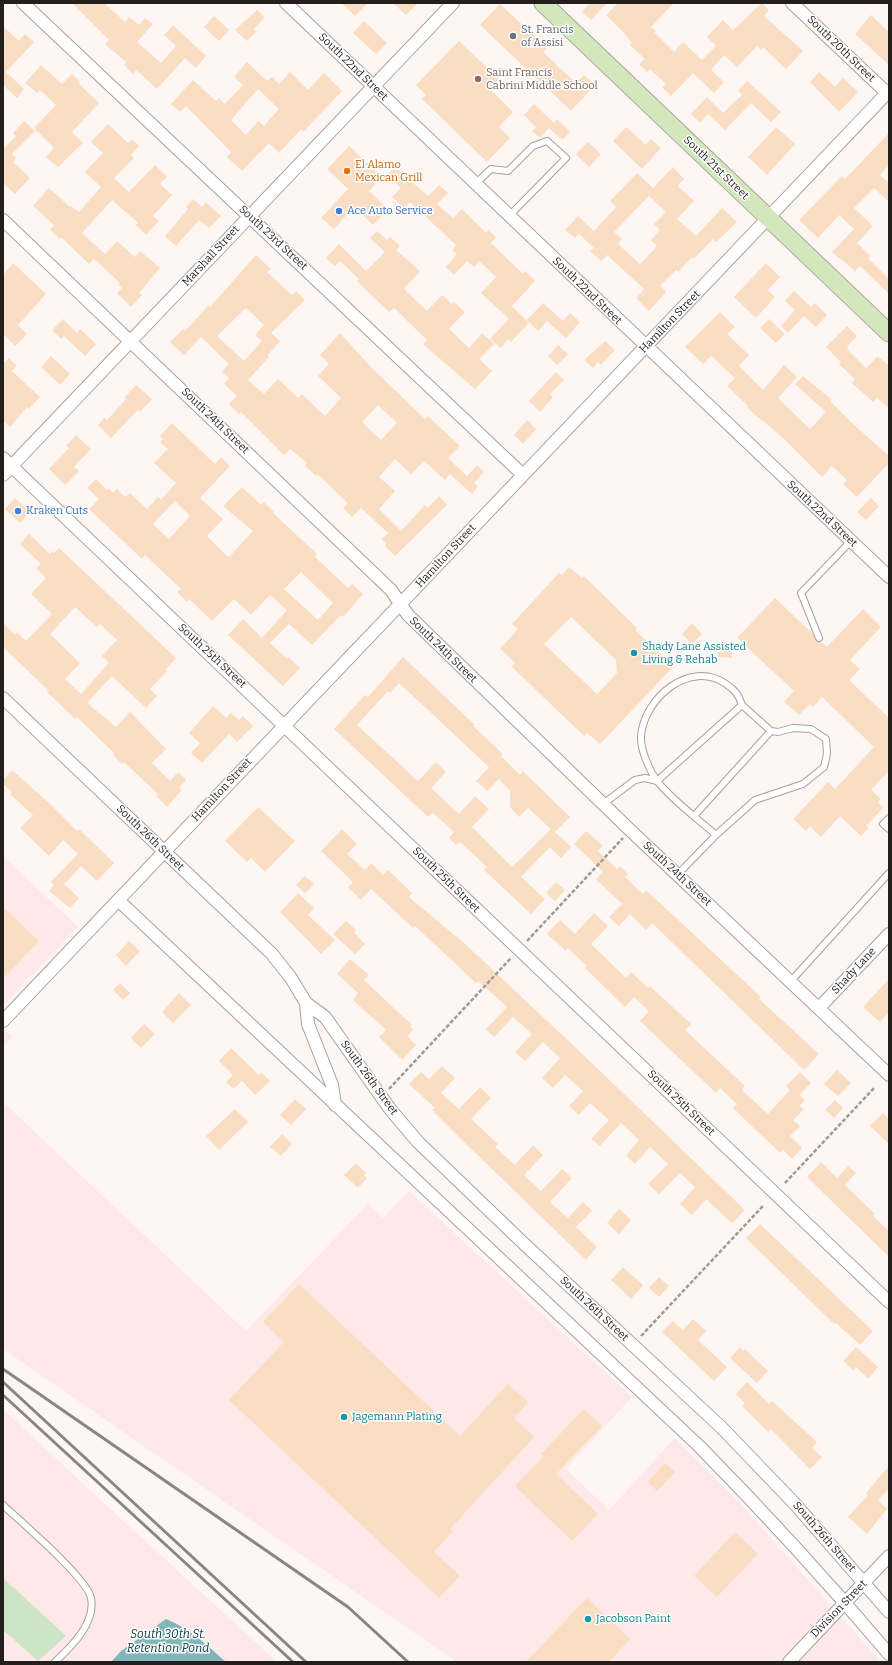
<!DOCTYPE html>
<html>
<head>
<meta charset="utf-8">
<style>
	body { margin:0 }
	#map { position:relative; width:892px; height:1665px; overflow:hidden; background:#fef6f2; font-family:Bitter,serif }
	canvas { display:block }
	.frame { position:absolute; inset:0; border:4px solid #221f1d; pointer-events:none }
</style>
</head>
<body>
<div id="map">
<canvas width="892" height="1665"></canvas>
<div class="frame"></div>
</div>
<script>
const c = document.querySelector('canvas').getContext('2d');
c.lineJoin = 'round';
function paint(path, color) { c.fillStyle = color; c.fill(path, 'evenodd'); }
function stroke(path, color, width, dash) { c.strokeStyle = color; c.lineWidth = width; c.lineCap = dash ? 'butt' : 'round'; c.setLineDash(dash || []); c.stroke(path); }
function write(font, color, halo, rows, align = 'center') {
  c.font = font + ' Bitter,serif'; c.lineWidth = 3; c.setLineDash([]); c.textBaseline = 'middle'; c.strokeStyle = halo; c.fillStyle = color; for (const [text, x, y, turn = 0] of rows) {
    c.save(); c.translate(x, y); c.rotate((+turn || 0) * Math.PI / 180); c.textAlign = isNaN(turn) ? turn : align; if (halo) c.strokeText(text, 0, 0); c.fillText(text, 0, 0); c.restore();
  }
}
paint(new Path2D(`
	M 3,856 L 78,927 L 3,1006 Z
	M 3,1028 L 12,1037 L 3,1046 Z
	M 3,1102 L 246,1331 L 368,1204 L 383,1218 L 409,1191 L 632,1397 L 566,1469 L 609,1510 L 675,1438 L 742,1505 L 881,1662 L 457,1662 L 3,1349 Z
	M 3,1409 L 94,1494 L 277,1662 L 3,1662 Z`), '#fee8e8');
paint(new Path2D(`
	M 3,1578 L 66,1636 L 38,1661 L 3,1630 Z`), '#cee4c7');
paint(new Path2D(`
	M 166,1619 C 190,1629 207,1645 226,1662 L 111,1662 L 121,1651 Z`), '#7fb7bb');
paint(new Path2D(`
	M 72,3 L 104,3 L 125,22 L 129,17 L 139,25 L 145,18 L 153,24 L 137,42 L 161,63 L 176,46 L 164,35 L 173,25 L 206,56 L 196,68 L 185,58 L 157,89 L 136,70 L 133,74 L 124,65 L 126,62 L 105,44 L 109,40 Z
	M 341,3 L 368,3 L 355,16 Z
	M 393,3 L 418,3 L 406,15 Z
	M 590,3 L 607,3 L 591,20 L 582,12 Z
	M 618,3 L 674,3 L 651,27 L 656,31 L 654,32 L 674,52 L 683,42 L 702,60 L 716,46 L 707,37 L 723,20 L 733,30 L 762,3 L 769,10 L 764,16 L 803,51 L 786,69 L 763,47 L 761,50 L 757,46 L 737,67 L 724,55 L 711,70 L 724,82 L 714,93 L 693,73 L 671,96 L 662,87 L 666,84 L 650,69 L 647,72 L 639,64 L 645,59 L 630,45 L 632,42 L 627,38 L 628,37 L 606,15 Z
	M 500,4 L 547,48 L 543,52 L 576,83 L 584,75 L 595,85 L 571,111 L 480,25 Z
	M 257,10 L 265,17 L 254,29 L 256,32 L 247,41 L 235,30 Z
	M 871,15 L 889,32 L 889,65 L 855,34 Z
	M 214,16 L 229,30 L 219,41 L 204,27 Z
	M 364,21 L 387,43 L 376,54 L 353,33 Z
	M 3,26 L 19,41 L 25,34 L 34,42 L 6,72 L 24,89 L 17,98 L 3,85 Z
	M 459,41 L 500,80 L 490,89 L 513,112 L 499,127 L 510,138 L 487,162 L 422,99 L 426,95 L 416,85 Z
	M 247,62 L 267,81 L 272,77 L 279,84 L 290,72 L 308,90 L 324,73 L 342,91 L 303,132 L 301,129 L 279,153 L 269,143 L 242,171 L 227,157 L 231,152 L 186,106 L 180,112 L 171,104 L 193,80 L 216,101 L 219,98 L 225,104 L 243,85 L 234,77 ZM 258,89 L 279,109 L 264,126 L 258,121 L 246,135 L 231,120 Z
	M 41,65 L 62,84 L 72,74 L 80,82 L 79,84 L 99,103 L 72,132 L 83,143 L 58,167 L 46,157 L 54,148 L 34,128 L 56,105 L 40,90 L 37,93 L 25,83 Z
	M 819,72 L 835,87 L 843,78 L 858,92 L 839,112 L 810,82 Z
	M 747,81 L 781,112 L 771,122 L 751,103 L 725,130 L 708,114 L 700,123 L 691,114 L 707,97 L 723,113 L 742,95 L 738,91 Z
	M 534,104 L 554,123 L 557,119 L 570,132 L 562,140 L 549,128 L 540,138 L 532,131 L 536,127 L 524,115 Z
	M 24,121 L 35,131 L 12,154 L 16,158 L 13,162 L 30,178 L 15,194 L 3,183 L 3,145 L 5,147 L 16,136 L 13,133 Z
	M 108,124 L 128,143 L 132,139 L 139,146 L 131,155 L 134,158 L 114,178 L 129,192 L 155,165 L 167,177 L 160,184 L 172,195 L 153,216 L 159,221 L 146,235 L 136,225 L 138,223 L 112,200 L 82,233 L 105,254 L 117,241 L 135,257 L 140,251 L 160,268 L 139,293 L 142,295 L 131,307 L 117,293 L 122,288 L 118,284 L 120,283 L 94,259 L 89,264 L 61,237 L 60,239 L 50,230 L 54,225 L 33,206 L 49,188 L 70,207 L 71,206 L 79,212 L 101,187 L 85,172 L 103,153 L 91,142 Z
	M 626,127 L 646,145 L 651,139 L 661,148 L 642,169 L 613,141 Z
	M 776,127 L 795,144 L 767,175 L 748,157 Z
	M 889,133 L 889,165 L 880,175 L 889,183 L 889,202 L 874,188 L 854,208 L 873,226 L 857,243 L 870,256 L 868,258 L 889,279 L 889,294 L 860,266 L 855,271 L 832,252 L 854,229 L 839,215 L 818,238 L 799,220 L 842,176 L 845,179 Z
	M 588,142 L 601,154 L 589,167 L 576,154 Z
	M 349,146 L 382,177 L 369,191 L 388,209 L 373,225 L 354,207 L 334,229 L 321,218 L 348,189 L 327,169 Z
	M 395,167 L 428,196 L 439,185 L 448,193 L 437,204 L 453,218 L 462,209 L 486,233 L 488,230 L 496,237 L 491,243 L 523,274 L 525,271 L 535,281 L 512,306 L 529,323 L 511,342 L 508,339 L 501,348 L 490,339 L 509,319 L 481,293 L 496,277 L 479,261 L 474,267 L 467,261 L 454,275 L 446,267 L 457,254 L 452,250 L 456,245 L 410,202 L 404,208 L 392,197 L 401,188 L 387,176 Z
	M 673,167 L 684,179 L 678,186 L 694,201 L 677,219 L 696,236 L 722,208 L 737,222 L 716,242 L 713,239 L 694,259 L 692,257 L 678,272 L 676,270 L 660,286 L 666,292 L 649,311 L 636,298 L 644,289 L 607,255 L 601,261 L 590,251 L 594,248 L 579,234 L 575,238 L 565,230 L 578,216 L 594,231 L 616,207 L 610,201 L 637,173 L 653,188 ZM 649,196 L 666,212 L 654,224 L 660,230 L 651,240 L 657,246 L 640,264 L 618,244 L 622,239 L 614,232 Z
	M 193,199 L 202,207 L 206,202 L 221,216 L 209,228 L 199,220 L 176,246 L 165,236 L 188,209 L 186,207 Z
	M 377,231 L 387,240 L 390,237 L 400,246 L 396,250 L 420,271 L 404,289 L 427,311 L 442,295 L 452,304 L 454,302 L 465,312 L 449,329 L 469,348 L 482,333 L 494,344 L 479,359 L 492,371 L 475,389 L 423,344 L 427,340 L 394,308 L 389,312 L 357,281 L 359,279 L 340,261 L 335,266 L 326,258 L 339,244 L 366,271 L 385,252 L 370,238 Z
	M 256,255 L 271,269 L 267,272 L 292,295 L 296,291 L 305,300 L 271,333 L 280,341 L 268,355 L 269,357 L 248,380 L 264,394 L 278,379 L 298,398 L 302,394 L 325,416 L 341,398 L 318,376 L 329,364 L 320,355 L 340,333 L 371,367 L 425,419 L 428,416 L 460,446 L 448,458 L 467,476 L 477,465 L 484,472 L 474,483 L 478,486 L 472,494 L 450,474 L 445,480 L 424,461 L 411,474 L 395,459 L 379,477 L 395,491 L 379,509 L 401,531 L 425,505 L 428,508 L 439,496 L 447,505 L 395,556 L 385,546 L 386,544 L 382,539 L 388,533 L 361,508 L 352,517 L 343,508 L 348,503 L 317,474 L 316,476 L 305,466 L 307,463 L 290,449 L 284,455 L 241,412 L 239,414 L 229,404 L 237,396 L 224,384 L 229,378 L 222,372 L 229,364 L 201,337 L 184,355 L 170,342 L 183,329 L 185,331 L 208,306 L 210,307 ZM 246,308 L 264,325 L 255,335 L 262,341 L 244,361 L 217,336 ZM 378,405 L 397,423 L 381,440 L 362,422 Z
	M 13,263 L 46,294 L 18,325 L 27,334 L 15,346 L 3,334 L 3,275 Z
	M 766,263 L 780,277 L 768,290 L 775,297 L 756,318 L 734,297 Z
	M 794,291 L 811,307 L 815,303 L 827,315 L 816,327 L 804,316 L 788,333 L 781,326 L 795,310 L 785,301 Z
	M 543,303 L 563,321 L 570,313 L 580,322 L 566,338 L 547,321 L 538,331 L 527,320 Z
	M 720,312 L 735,327 L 727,334 L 749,355 L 739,366 L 763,390 L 784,365 L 797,377 L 778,398 L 810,429 L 826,412 L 795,384 L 803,376 L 832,400 L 830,401 L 853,424 L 889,456 L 889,463 L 857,497 L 843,484 L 847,480 L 832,466 L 822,477 L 781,436 L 747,408 L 748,406 L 727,386 L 735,378 L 711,356 L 703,364 L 685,347 Z
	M 63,319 L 77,333 L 80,329 L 96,344 L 85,356 L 64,336 L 61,339 L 52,330 Z
	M 769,319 L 785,334 L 776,343 L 760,328 Z
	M 847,326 L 857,336 L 847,346 L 849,347 L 847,349 L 866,368 L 878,356 L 889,366 L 889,408 L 877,398 L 873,402 L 852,383 L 855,379 L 839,364 L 841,362 L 826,347 Z
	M 605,341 L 615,350 L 601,365 L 598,362 L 593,368 L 584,360 Z
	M 558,345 L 568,354 L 557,365 L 548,356 Z
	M 51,356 L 70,374 L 60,385 L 41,367 Z
	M 9,358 L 17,366 L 12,371 L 40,397 L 29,409 L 27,407 L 10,427 L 3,421 L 3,363 Z
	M 556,372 L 564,380 L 550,394 L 553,397 L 540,412 L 529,401 Z
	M 136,385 L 152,399 L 140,412 L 138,410 L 111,438 L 98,425 L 104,418 L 107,420 L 126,399 L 124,398 Z
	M 527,420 L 536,429 L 523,444 L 514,435 Z
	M 172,423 L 215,464 L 221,457 L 230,466 L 200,498 L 223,519 L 207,536 L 227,556 L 229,557 L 253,531 L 223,506 L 242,487 L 261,505 L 264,502 L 274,512 L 273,513 L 317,554 L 315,557 L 348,588 L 352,584 L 363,594 L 343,617 L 341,615 L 312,645 L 289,624 L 270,643 L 287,659 L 288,657 L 300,668 L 283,686 L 228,635 L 243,619 L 262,638 L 287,610 L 270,595 L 251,615 L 234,599 L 212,621 L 189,599 L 187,602 L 177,592 L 181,589 L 145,555 L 142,559 L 89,509 L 99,499 L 87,488 L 96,479 L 107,490 L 108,488 L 113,493 L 117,489 L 125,497 L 130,493 L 147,509 L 158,497 L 161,500 L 176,483 L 154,463 L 168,449 L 160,442 L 163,439 L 160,436 ZM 175,501 L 190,516 L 169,539 L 153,524 ZM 301,572 L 333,603 L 318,620 L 284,589 Z
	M 76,435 L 91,449 L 74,467 L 79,471 L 65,485 L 49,469 L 69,448 L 66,446 Z
	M 15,498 L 30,512 L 20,523 L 5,509 Z
	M 871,498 L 879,506 L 866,520 L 857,512 Z
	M 29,534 L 50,554 L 52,551 L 54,553 L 59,548 L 176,658 L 165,670 L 167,671 L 150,689 L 157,696 L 146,708 L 112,676 L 87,703 L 116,727 L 130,712 L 166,749 L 152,763 L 170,781 L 178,772 L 186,780 L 179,788 L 182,790 L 167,807 L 156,796 L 158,794 L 128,766 L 124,762 L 122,764 L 113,755 L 115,754 L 77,717 L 75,719 L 47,692 L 49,691 L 3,647 L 3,623 L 15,635 L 17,632 L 26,641 L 52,614 L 31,594 L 46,578 L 36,568 L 41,564 L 20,544 ZM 75,607 L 97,627 L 100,624 L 117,640 L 102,656 L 109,663 L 81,694 L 65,679 L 80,663 L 50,634 Z
	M 569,567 L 582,578 L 584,576 L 637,628 L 635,630 L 674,666 L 600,744 L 587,733 L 584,736 L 511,666 L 515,663 L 500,649 L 518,629 L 512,624 L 559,573 L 562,575 ZM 571,617 L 616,660 L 617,673 L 597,694 L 544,644 Z
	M 775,598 L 813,634 L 816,641 L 821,642 L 827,647 L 863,609 L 881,627 L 850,660 L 860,669 L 849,680 L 889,718 L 889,771 L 871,790 L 881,799 L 878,802 L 883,808 L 866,826 L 869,828 L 861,836 L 840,816 L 821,837 L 810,826 L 806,831 L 793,819 L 828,782 L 835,789 L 874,747 L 822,697 L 813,707 L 810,704 L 799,715 L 784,702 L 794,691 L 737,638 Z
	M 692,623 L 702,634 L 692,644 L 682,634 Z
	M 718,647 L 732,647 L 732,658 L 718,657 Z
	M 403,657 L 474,724 L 473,726 L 503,754 L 501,756 L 520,775 L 523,771 L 570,817 L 555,832 L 571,847 L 561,858 L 550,847 L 521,877 L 545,899 L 531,914 L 484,870 L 487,867 L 460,842 L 456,845 L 449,838 L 454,832 L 433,813 L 428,817 L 334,729 L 365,695 L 368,697 ZM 399,683 L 489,767 L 476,781 L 487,791 L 499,779 L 510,791 L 510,807 L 519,817 L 528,808 L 551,829 L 512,867 L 472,827 L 489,809 L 475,796 L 459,814 L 431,788 L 446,772 L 436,762 L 418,781 L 357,725 L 388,691 L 390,693 Z
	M 213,706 L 226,718 L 231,713 L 239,720 L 243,716 L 253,726 L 237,742 L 229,734 L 202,763 L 191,753 L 200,743 L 189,733 Z
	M 12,770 L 49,803 L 77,831 L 79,829 L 114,863 L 97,881 L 81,866 L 64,884 L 79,898 L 70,908 L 49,891 L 54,885 L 51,882 L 78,854 L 63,840 L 49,856 L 20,828 L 33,815 L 10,794 L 12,792 L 3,784 L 3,780 Z
	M 258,807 L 295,841 L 265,872 L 251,858 L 247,862 L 225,841 Z
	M 342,829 L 357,844 L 347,854 L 365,870 L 371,863 L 383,875 L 388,870 L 412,893 L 409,897 L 464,943 L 575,1047 L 745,1210 L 732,1223 L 706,1199 L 692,1215 L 680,1204 L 695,1187 L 680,1173 L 659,1194 L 648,1184 L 668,1164 L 650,1147 L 635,1164 L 626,1156 L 639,1140 L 621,1123 L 600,1146 L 591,1139 L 609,1120 L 590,1103 L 579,1115 L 569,1106 L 583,1091 L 565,1075 L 553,1088 L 542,1078 L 560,1058 L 543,1042 L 525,1061 L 515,1052 L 532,1034 L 513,1017 L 494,1037 L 486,1029 L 507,1007 L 478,981 L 476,983 L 415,926 L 413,928 L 371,889 L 361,900 L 348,887 L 353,882 L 321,851 Z
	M 586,831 L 603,846 L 598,851 L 617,869 L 620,866 L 628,874 L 625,877 L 643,894 L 646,890 L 761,997 L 759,999 L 819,1054 L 804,1070 L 652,923 L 646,930 L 630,914 L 619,926 L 609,917 L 622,904 L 596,879 L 603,872 L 574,844 Z
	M 305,876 L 314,884 L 305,893 L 296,885 Z
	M 556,882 L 565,890 L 555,901 L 546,893 Z
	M 298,893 L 314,908 L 308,915 L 335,940 L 321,954 L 280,912 Z
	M 3,907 L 39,941 L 3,979 Z
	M 594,913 L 608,926 L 591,944 L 626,978 L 631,972 L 648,988 L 650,986 L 691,1024 L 685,1030 L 745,1086 L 742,1090 L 768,1114 L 790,1090 L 786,1086 L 800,1072 L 811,1083 L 799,1095 L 805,1100 L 800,1106 L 804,1109 L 793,1120 L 800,1126 L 790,1136 L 802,1148 L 792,1159 L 783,1150 L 780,1153 L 733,1108 L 737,1104 L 720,1088 L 716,1093 L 640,1021 L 649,1011 L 634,997 L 625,1007 L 585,968 L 587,966 L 568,948 L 566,951 L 547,934 L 560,920 L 575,934 Z
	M 346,921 L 356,930 L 354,933 L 365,944 L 355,954 L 333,934 Z
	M 129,941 L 140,951 L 126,966 L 116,955 Z
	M 350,959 L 369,975 L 364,980 L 412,1025 L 410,1027 L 413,1030 L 407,1036 L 416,1045 L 402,1060 L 379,1037 L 386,1030 L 353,1000 L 358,993 L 337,974 Z
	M 889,979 L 889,1012 L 880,1022 L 863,1007 Z
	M 120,983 L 130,993 L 123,1000 L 113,990 Z
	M 179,993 L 191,1005 L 173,1023 L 162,1012 Z
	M 144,1024 L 155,1034 L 141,1048 L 131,1038 Z
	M 231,1048 L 259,1075 L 261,1072 L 270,1081 L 255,1095 L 242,1081 L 234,1089 L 226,1082 L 233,1075 L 219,1061 Z
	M 442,1066 L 455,1078 L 441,1093 L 459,1109 L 480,1087 L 491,1098 L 471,1119 L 498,1144 L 495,1147 L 515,1165 L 533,1145 L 543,1155 L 524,1175 L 541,1191 L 562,1169 L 572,1178 L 550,1202 L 568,1218 L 583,1202 L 592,1211 L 576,1227 L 597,1247 L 586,1260 L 465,1143 L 432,1110 L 435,1108 L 409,1084 L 421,1072 L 429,1079 Z
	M 837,1070 L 851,1083 L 838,1096 L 824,1084 Z
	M 295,1099 L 306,1109 L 291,1125 L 280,1115 Z
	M 835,1100 L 843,1108 L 834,1118 L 825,1110 Z
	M 235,1109 L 248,1122 L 219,1150 L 206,1136 Z
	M 883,1113 L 889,1119 L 889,1144 L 870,1126 Z
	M 282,1134 L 292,1144 L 281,1156 L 270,1147 Z
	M 821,1162 L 837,1178 L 848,1166 L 856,1173 L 845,1185 L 875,1214 L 873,1216 L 889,1231 L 889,1257 L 807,1177 Z
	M 356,1163 L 366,1173 L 364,1175 L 367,1178 L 358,1188 L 344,1175 Z
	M 619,1209 L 631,1220 L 619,1234 L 607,1223 Z
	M 760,1224 L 873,1331 L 860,1345 L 836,1323 L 834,1324 L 746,1238 Z
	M 623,1267 L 643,1285 L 631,1299 L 611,1280 Z
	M 659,1277 L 669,1286 L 659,1297 L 649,1288 Z
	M 299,1284 L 460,1436 L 508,1384 L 528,1402 L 514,1418 L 534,1437 L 450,1529 L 453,1531 L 434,1552 L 460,1576 L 439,1598 L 229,1400 L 284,1342 L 263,1322 Z
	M 693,1319 L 706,1331 L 698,1340 L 727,1367 L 714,1381 L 662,1332 L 673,1321 L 683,1330 Z
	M 740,1347 L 743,1351 L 745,1349 L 768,1371 L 757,1383 L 730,1358 Z
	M 856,1347 L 878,1367 L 868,1379 L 856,1367 L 853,1370 L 843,1361 Z
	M 747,1382 L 769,1404 L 772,1401 L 817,1442 L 812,1448 L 822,1457 L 810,1469 L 771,1429 L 768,1432 L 742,1406 L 745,1403 L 736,1394 Z
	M 584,1409 L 602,1426 L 556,1474 L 598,1514 L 572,1541 L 515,1486 L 544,1456 L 541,1454 Z
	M 665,1463 L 675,1472 L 657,1491 L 648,1482 Z
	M 889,1466 L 889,1491 L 888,1490 L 878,1500 L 887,1509 L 867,1534 L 848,1517 L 868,1495 L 866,1493 Z
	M 735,1532 L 758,1554 L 717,1597 L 694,1576 Z
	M 587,1598 L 630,1639 L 609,1662 L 526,1662 Z`), '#fadec4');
const lane = new Path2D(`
	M 475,184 L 491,169 L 508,171 L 533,146 L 547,141 L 566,158 L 509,216
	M 819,638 L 801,593 L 851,541
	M 603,804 L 635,780 L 645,778 L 657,781 L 742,705 L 771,731 L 778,732 L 793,728 L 811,729 L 826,739 L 827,754 L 824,767 L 803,784 L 755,800 L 716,835 L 677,875
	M 694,816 L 771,731
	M 889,818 L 883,824 L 889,829
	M 716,835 C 698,819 672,800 658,782 C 650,772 640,749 641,736 C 644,698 690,659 726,684 C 735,690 739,695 742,705
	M 790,982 L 889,873
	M 3,1505 C 21,1522 87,1578 91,1598 C 96,1623 71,1647 55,1662`);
const street = new Path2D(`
	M 23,3 L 522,474
	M 286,3 L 889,577
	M 792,3 L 889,95
	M 3,220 L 391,590 L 408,615 L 631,831 L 889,1075
	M 3,458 L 889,1302
	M 3,475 L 453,3
	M 3,698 L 272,954 L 291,978 L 306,1003 L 325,1017 L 390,1109 L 418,1142 L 520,1240 L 722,1428 L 795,1504 L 889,1612
	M 118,900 L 699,1446 C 765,1513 828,1582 889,1654
	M 306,1003 L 308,1024 L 332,1085 L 335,1105
	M 819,1008 L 889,934
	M 3,1021 L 889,91
	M 789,1662 L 889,1556`);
const secondary = new Path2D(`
	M 543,3 L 889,333`);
stroke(lane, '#a7a09c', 8);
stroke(street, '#a7a09c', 14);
stroke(secondary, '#a7a09c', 19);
stroke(new Path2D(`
	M 527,941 L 623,838
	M 389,1089 L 511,958
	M 785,1183 L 875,1087
	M 641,1336 L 763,1206`), '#9f9a97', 2.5, [4, 2]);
stroke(lane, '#fff', 6);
stroke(street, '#fff', 12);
stroke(secondary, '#d3e7bd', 17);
stroke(new Path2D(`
	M 3,1369 L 348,1607 L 408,1662
	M 3,1382 L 306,1662
	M 3,1395 L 293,1662`), '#8b8582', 3);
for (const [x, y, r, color] of [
	[513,36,4,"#6b7280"],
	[478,79,4,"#8d6e63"],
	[347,171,4,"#e8710a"],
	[339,211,4,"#3f7fe0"],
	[18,511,4,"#3f7fe0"],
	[634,653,4,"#0f9aa8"],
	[344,1417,4,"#0f9aa8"],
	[588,1619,4,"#0f9aa8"]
]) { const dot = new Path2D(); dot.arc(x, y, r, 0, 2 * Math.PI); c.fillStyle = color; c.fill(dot); stroke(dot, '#fff', 1.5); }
write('11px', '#5b616d', '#fff', [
	["St. Francis",521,30],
	["of Assisi",521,43]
], 'left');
write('11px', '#221f1d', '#fff', [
	["South 20th Street",841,49,44],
	["South 22nd Street",353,67,44],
	["South 21st Street",716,168,44],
	["South 23rd Street",273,238,43],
	["Marshall Street",211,256,-47],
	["South 22nd Street",587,291,44],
	["Hamilton Street",670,322,-46],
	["South 24th Street",215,421,44],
	["South 22nd Street",822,514,43],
	["Hamilton Street",446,556,-47],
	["South 24th Street",443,650,44],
	["South 25th Street",212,656,43],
	["Hamilton Street",222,790,-47],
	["South 26th Street",150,838,44],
	["South 24th Street",677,874,43],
	["South 25th Street",446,880,44],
	["Shady Lane",854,971,-47],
	["South 26th Street",369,1078,54],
	["South 25th Street",681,1103,44],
	["South 26th Street",594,1309,43],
	["South 26th Street",824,1537,49],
	["Division Street",839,1609,-46]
]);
write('11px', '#785e54', '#fff', [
	["Saint Francis",486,73],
	["Cabrini Middle School",486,86]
], 'left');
write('11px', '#c56008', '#fff', [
	["El Alamo",355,165],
	["Mexican Grill",355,178]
], 'left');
write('11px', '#366cbe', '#fff', [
	["Ace Auto Service",347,211],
	["Kraken Cuts",26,511]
], 'left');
write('11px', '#0d838f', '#fff', [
	["Shady Lane Assisted",642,647],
	["Living & Rehab",642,660],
	["Jagemann Plating",352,1417],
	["Jacobson Paint",596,1619]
], 'left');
write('italic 12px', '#023a3e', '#fff', [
	["South 30th St.",168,1635],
	["Retention Pond",168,1649]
]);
</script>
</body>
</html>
